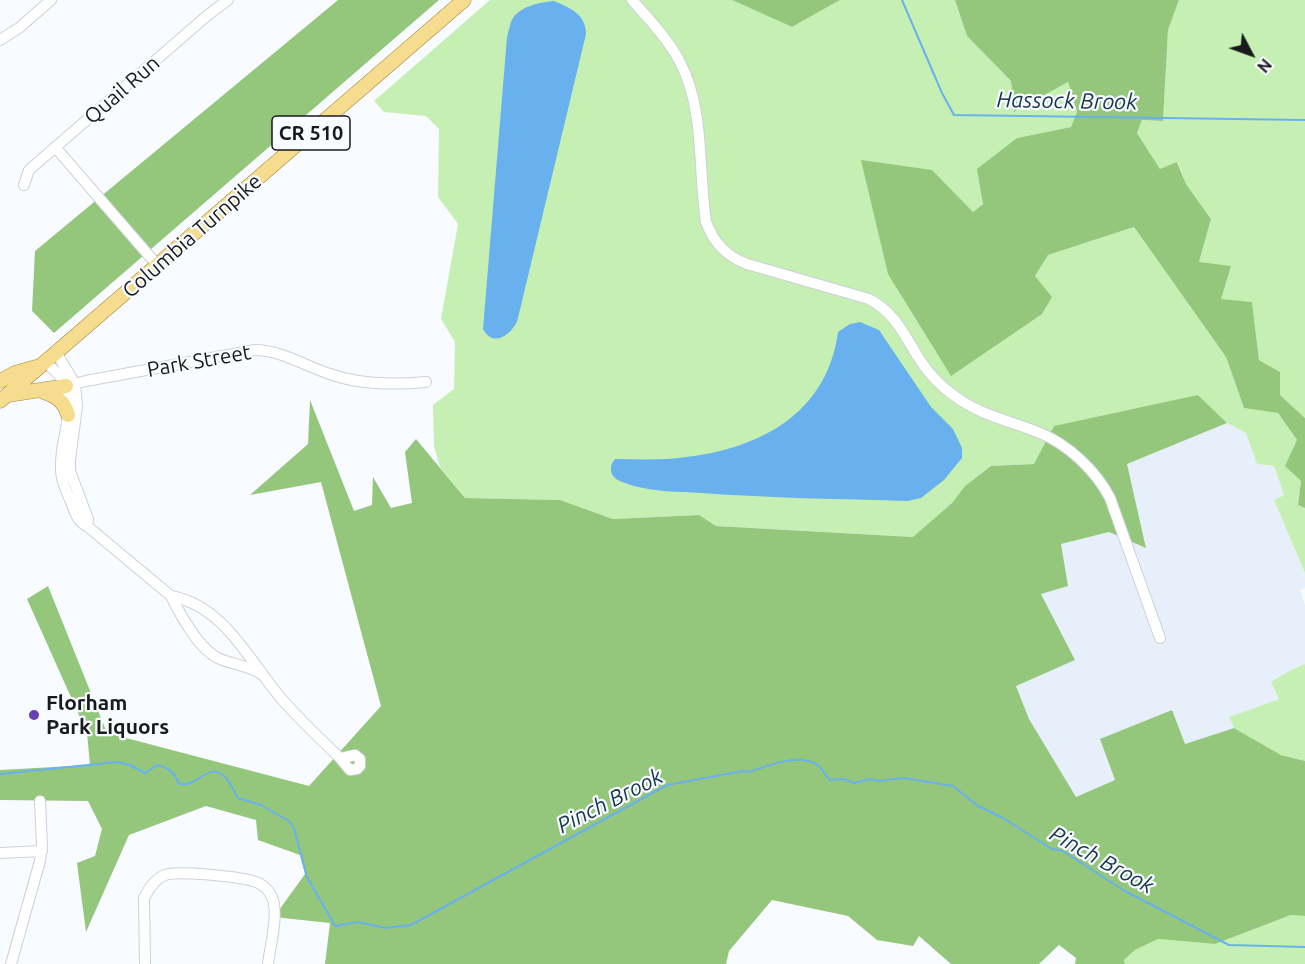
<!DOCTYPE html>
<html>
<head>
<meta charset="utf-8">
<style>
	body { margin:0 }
	#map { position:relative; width:1305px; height:964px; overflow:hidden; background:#f8fbff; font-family:Ubuntu,sans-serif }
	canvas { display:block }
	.north { position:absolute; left:1221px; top:24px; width:60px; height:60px; -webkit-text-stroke:4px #f8fbff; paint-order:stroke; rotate:131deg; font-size:16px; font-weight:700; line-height:24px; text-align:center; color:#191a1c }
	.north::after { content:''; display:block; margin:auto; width:21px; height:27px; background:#191a1c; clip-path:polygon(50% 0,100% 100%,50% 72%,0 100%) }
</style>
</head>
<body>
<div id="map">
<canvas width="1305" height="964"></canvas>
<div class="north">N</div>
</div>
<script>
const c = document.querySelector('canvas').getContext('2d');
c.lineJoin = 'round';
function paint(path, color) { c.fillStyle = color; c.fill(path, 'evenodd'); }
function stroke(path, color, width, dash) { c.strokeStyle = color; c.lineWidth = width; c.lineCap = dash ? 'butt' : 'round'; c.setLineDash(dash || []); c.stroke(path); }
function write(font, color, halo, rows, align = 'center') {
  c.font = font + ' Ubuntu,sans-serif'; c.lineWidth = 4.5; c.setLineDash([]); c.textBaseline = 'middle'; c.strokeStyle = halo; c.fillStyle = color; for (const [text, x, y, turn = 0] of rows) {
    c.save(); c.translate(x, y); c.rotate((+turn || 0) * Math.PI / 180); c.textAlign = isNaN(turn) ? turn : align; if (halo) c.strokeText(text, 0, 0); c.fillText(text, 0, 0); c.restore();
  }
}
paint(new Path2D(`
	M 1227,423 L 1246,433 L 1257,464 L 1274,466 L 1284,495 L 1274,500 L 1305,573 L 1305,588 L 1300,590 L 1305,605 L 1305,664 L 1291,670 L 1279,699 L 1229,717 L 1234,728 L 1185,744 L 1100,739 L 1115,780 L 1076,797 L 1029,719 L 1016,685 L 1075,660 L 1041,594 L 1061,544 L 1109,532 L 1146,547 L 1127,464 Z`), '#e7f0fa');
paint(new Path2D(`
	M 490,0 L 732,0 L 792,27 L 840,0 L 955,0 L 967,36 L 1011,81 L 1014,112 L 1068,82 L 1077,112 L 1071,127 L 1017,138 L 983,204 L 973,212 L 932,170 L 1035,276 L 1048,255 L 1134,227 L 1226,357 L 1244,408 L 1278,413 L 1297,440 L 1301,481 L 1298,505 L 1305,508 L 1305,573 L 1274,500 L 1284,495 L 1274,466 L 1257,464 L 1246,433 L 1227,423 L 1198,395 L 1034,464 L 991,466 L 965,486 L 952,503 L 914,537 L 716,526 L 699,515 L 613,519 L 560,500 L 465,498 L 440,467 L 434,446 L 433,405 L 454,389 L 455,342 L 441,319 L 458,224 L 438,197 L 439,129 L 426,116 L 384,112 L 374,101 Z
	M 1179,0 L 1305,0 L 1305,418 L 1280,395 L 1280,372 L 1259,360 L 1252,302 L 1221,300 L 1199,262 L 1211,219 L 1186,184 L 1178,162 L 1160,169 L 1137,133 L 1142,120 L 1163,121 L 1168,30 Z
	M 1305,664 L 1305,761 L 1281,755 L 1234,728 L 1229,717 L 1279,699 L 1271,682 L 1291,670 Z
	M 1291,915 L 1305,916 L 1305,964 L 1125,964 L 1124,960 L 1135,950 L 1158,939 L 1215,944 Z`), '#c6f0b3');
paint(new Path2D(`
	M 338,0 L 439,0 L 54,333 L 32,311 L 35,251 Z
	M 732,0 L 840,0 L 792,27 Z
	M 955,0 L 1179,0 L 1168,30 L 1163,121 L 1142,120 L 1137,133 L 1160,169 L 1177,162 L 1186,184 L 1211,219 L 1199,262 L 1231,266 L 1221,299 L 1252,302 L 1259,360 L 1280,372 L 1280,395 L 1305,418 L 1305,508 L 1298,505 L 1301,481 L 1285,466 L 1297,440 L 1278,413 L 1244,408 L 1226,357 L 1134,227 L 1048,255 L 1035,276 L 1052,297 L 1042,314 L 951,376 L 888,274 L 861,160 L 932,170 L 973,212 L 983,204 L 977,169 L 1017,138 L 1071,127 L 1077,112 L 1068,82 L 1014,112 L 1011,81 L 967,36 Z
	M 1198,395 L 1227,423 L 1127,464 L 1146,548 L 1109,532 L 1061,544 L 1068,586 L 1041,594 L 1075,660 L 1016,686 L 1029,719 L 1076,797 L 1115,780 L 1100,739 L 1172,710 L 1185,744 L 1234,728 L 1281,755 L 1305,761 L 1305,916 L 1291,915 L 1215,944 L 1158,939 L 1135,950 L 1124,960 L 1125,964 L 1075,964 L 1076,958 L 1059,945 L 1039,964 L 951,964 L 919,936 L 913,946 L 877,940 L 848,916 L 772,900 L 729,951 L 726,964 L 325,964 L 330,923 L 274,917 L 305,874 L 300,855 L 258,840 L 256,820 L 206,806 L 129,835 L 86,932 L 77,863 L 95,856 L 102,829 L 88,801 L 0,800 L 0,770 L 90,765 L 87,733 L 27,599 L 48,586 L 107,733 L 309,786 L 381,706 L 321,482 L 250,495 L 308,444 L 310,400 L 354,511 L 372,505 L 373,477 L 391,508 L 412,503 L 405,452 L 416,439 L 465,498 L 560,500 L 613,519 L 699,515 L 716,526 L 913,537 L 952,503 L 965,486 L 991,466 L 1034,464 L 1054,426 Z`), '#94c77c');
paint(new Path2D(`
	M 554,1 C 570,8 586,14 586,34 L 517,322 C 510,335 493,348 483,329 L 507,37 C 509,31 510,22 513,18 C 521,6 541,2 554,1 Z
	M 860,322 L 879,330 L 931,407 L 953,429 L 962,448 L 962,458 L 944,480 L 921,498 L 908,501 C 839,499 770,498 701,493 C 677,492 641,491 620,481 C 610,477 608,467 615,459 C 632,459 649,460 666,459 C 746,454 826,422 838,332 L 850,324 Z`), '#69b0ee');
stroke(new Path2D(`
	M 902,0 L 942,93 L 954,115 L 1305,120
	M 0,774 L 117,762 L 130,765 L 145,773 L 157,765 C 169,768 174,772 179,784 C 180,784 188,784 188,784 C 202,779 212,763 226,778 C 231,783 234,792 238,798 L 261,805 L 289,821 L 294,828 L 307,877 L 335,926 L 358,922 L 385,928 L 411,925 L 667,785 L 743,771 L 749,772 C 768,766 798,752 818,765 C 823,769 825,776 830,780 L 844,779 L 854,783 L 869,779 L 879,781 L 904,778 L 953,786 L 978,806 L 1003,818 L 1052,849 L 1063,851 L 1123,890 L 1229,945 L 1305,947`), '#69b0ee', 2);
const minor = new Path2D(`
	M 632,0 C 649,19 668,39 680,62 C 705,110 698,169 706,222 C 714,243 726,256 747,264 L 869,299 C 894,312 904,334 918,357 C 928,373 941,387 956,397 C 982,416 1011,421 1040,433 C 1069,445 1096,471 1110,498 L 1160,638
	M 0,40 L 19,28 L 51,0
	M 55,147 L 158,266
	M 24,185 L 29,170 L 209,14 L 228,0
	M 56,352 L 75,384 L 77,406 L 70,460 L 70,471 L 88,519 L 87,526
	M 45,361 C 52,369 63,376 66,386 C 74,412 61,439 61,464 C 60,478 66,491 72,504 C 75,513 78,522 87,526 L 171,596 C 224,606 248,659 280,697 C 298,718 318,737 338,756 C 343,761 346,766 350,770 L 357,769 L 360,766 L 360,759 L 355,755 L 341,758
	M 66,386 L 86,381 L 255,350 C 281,350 305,366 330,374 C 360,385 394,385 426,382
	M 171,596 C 181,616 199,650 220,659 C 234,665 248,665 261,674
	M 0,853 L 42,851
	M 11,964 L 40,861 L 42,846 L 40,801
	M 145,964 L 144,898 C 149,888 155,879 165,875 C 177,870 240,877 253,881 C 261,883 267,888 271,895 C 280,912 270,945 268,964`);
const major = new Path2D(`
	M 0,381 L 15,373 L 36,367
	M 41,391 C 55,396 64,400 68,415
	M 8,395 L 66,386
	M 0,401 L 464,0`);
stroke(minor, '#cdd1d6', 12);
stroke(major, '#a48835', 15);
stroke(minor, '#fff', 10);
stroke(major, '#f5dc8e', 14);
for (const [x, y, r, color] of [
	[34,715,6,"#673fb7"]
]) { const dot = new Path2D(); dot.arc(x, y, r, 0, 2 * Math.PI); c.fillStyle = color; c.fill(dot); stroke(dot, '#f8fbff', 2); }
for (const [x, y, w] of [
	[311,133,78]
]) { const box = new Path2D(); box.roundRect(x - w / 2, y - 17, w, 34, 4.5); c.fillStyle = '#f8fbff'; c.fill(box); stroke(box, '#191a1c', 1.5); }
write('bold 20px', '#191a1c', null, [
	["CR 510",311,133]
]);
write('21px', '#191a1c', '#f8fbff', [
	["Quail Run",122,90,-41],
	["Columbia Turnpike",192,236,-41],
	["Park Street",199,361,-10]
]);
write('bold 21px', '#191a1c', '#f8fbff', [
	["Florham",46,703],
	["Park Liquors",46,727]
], 'left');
write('italic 22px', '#16344d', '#f8fbff', [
	["Hassock Brook",1067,101,1],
	["Pinch Brook",610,801,-27],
	["Pinch Brook",1102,860,29]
]);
</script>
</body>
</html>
